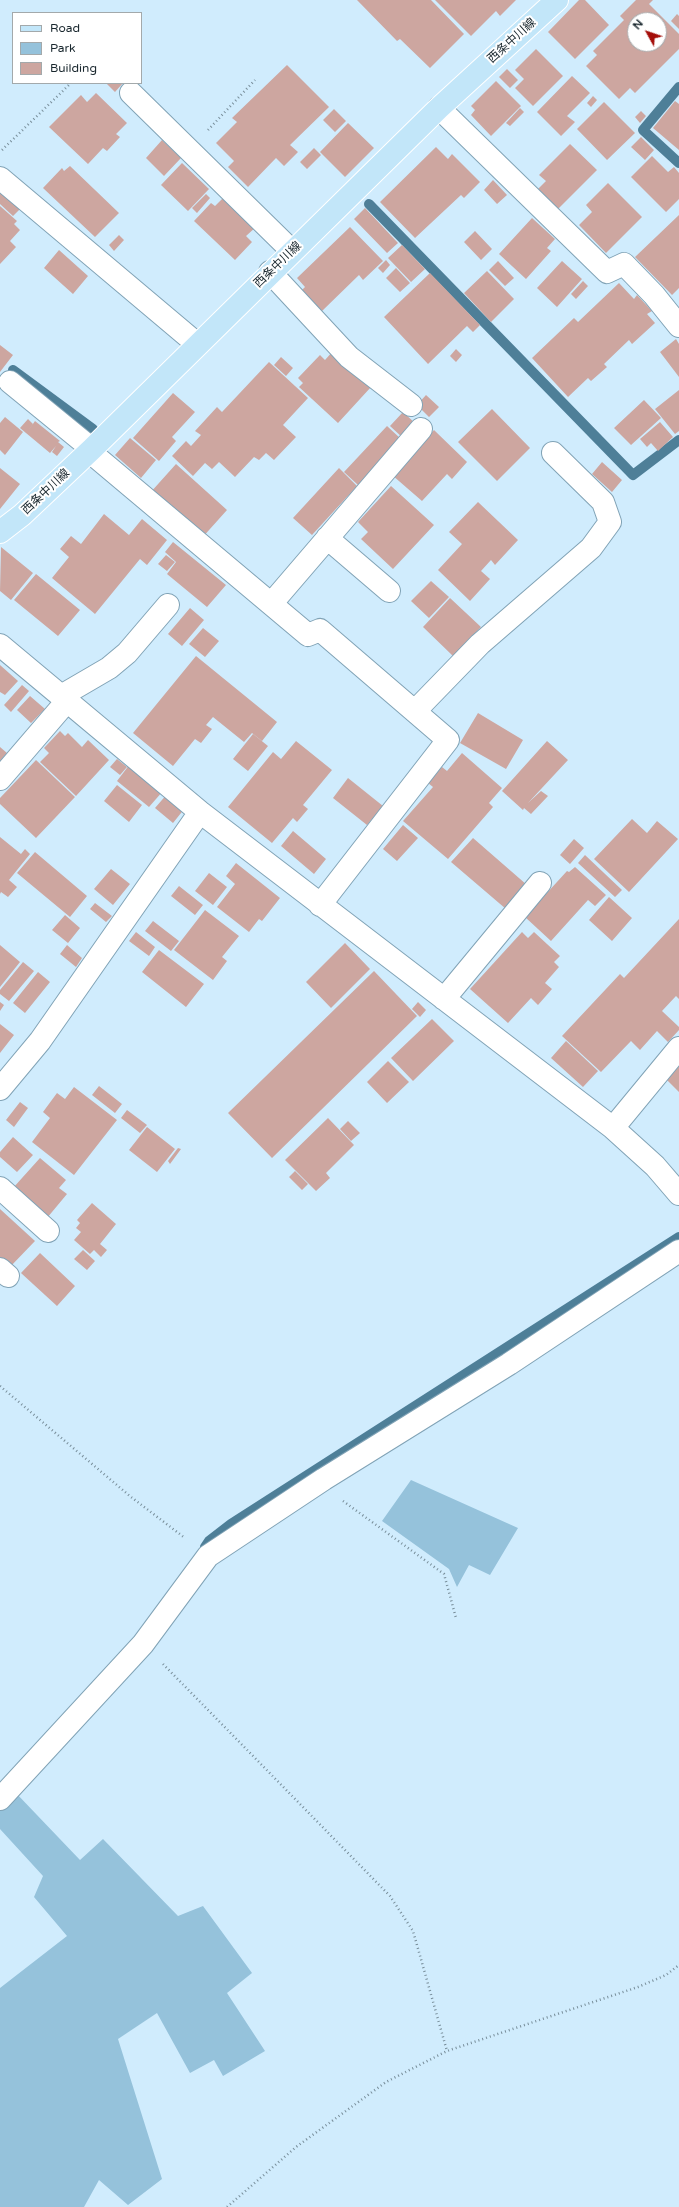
<!DOCTYPE html>
<html>
<head>
<meta charset="utf-8">
<style>
	body { margin:0 }
	#map { position:relative; width:679px; height:2207px; overflow:hidden; background:#d0ecfd; font-family:"Varela Round",sans-serif }
	canvas { display:block }
	.legend { position:absolute; left:12px; top:12px; width:130px; height:72px; box-sizing:border-box; background:#fff; border:1px solid #a3a9ab; margin:0; padding:5px 7px; list-style:none; font-size:12px; color:#19272e }
	.legend li { display:flex; align-items:center; gap:8px; height:20px }
	.legend b { width:20px; border:1px solid #a3a9ab }
	.north { position:absolute; left:627px; top:12px; width:40px; height:40px; box-sizing:border-box; background:#fff; border:1px solid #a3a9ab; border-radius:50%; rotate:310deg; font-size:11px; font-weight:700; line-height:16px; text-align:center; color:#19272e }
	.north::after { content:''; display:block; margin:auto; width:14px; height:18px; background:#a40d09; clip-path:polygon(50% 0,100% 100%,50% 72%,0 100%) }
</style>
</head>
<body>
<div id="map">
<canvas width="679" height="2207"></canvas>
<ul class="legend">
<li><b style="height:5px;background:#c2e6f9"></b>Road</li>
<li><b style="height:11px;background:#95c2db"></b>Park</li>
<li><b style="height:11px;background:#cda6a0"></b>Building</li>
</ul>
<div class="north">N</div>
</div>
<script>
const c = document.querySelector('canvas').getContext('2d');
c.lineJoin = 'round';
function paint(path, color) { c.fillStyle = color; c.fill(path, 'evenodd'); }
function stroke(path, color, width, dash) { c.strokeStyle = color; c.lineWidth = width; c.lineCap = dash ? 'butt' : 'round'; c.setLineDash(dash || []); c.stroke(path); }
function write(font, color, halo, rows, align = 'center') {
  c.font = font + ' "Varela Round","Noto Sans JP",sans-serif'; c.lineWidth = 4; c.setLineDash([]); c.textBaseline = 'middle'; c.strokeStyle = halo; c.fillStyle = color; for (const [text, x, y, turn = 0] of rows) {
    c.save(); c.translate(x, y); c.rotate((+turn || 0) * Math.PI / 180); c.textAlign = isNaN(turn) ? turn : align; if (halo) c.strokeText(text, 0, 0); c.fillText(text, 0, 0); c.restore();
  }
}
paint(new Path2D(`
	M 411,1480 L 518,1528 L 490,1575 L 469,1565 L 457,1587 L 449,1569 L 382,1521 Z
	M 15,1792 L 80,1860 L 103,1839 L 178,1916 L 203,1906 L 252,1973 L 227,1993 L 265,2051 L 223,2076 L 214,2060 L 190,2073 L 157,2013 L 118,2039 L 162,2179 L 128,2205 L 99,2180 L 84,2207 L 0,2207 L 0,1988 L 67,1936 L 34,1897 L 43,1876 L 0,1829 L 0,1808 Z`), '#95c2db');
stroke(new Path2D(`
	M 679,87 L 643,130 L 679,163
	M 369,204 L 633,475 L 679,440
	M 13,370 L 93,429
	M 205,1547 L 209,1541 L 231,1524 L 679,1237`), '#4e7f98', 10);
paint(new Path2D(`
	M 357,0 L 431,0 L 464,34 L 430,68 L 400,39 L 397,41 Z
	M 435,0 L 516,0 L 500,16 L 496,11 L 471,36 Z
	M 579,0 L 585,0 L 609,25 L 575,59 L 548,32 Z
	M 636,0 L 653,0 L 649,4 L 679,34 L 679,49 L 635,93 L 630,88 L 619,99 L 586,66 L 597,55 L 593,51 L 624,20 L 620,16 ZM 635,20 L 659,20 L 659,44 L 635,44 Z
	M 677,14 L 679,16 L 679,29 L 671,21 Z
	M 536,49 L 563,76 L 533,106 L 515,88 L 524,79 L 515,70 Z
	M 287,65 L 329,107 L 290,145 L 298,152 L 284,166 L 276,158 L 248,187 L 228,167 L 234,161 L 216,143 L 237,122 L 232,118 Z
	M 507,69 L 518,80 L 510,88 L 499,77 Z
	M 572,76 L 590,93 L 567,116 L 575,122 L 561,136 L 537,112 Z
	M 496,81 L 521,106 L 491,136 L 471,115 L 475,110 L 471,106 Z
	M 106,83 L 123,83 L 115,92 Z
	M 96,93 L 127,123 L 116,134 L 120,137 L 107,151 L 103,148 L 88,164 L 49,127 L 81,95 L 87,102 Z
	M 593,96 L 597,100 L 591,107 L 587,103 Z
	M 675,101 L 679,104 L 679,150 L 653,128 Z
	M 604,102 L 635,133 L 607,160 L 577,129 Z
	M 520,108 L 524,112 L 510,126 L 506,123 Z
	M 334,109 L 346,121 L 335,132 L 323,120 Z
	M 641,111 L 646,116 L 640,123 L 635,117 Z
	M 348,123 L 374,148 L 345,177 L 320,152 Z
	M 641,137 L 654,150 L 645,160 L 631,147 Z
	M 162,140 L 181,158 L 164,176 L 146,158 Z
	M 570,144 L 597,170 L 558,209 L 538,189 L 546,181 L 539,175 Z
	M 436,147 L 448,159 L 452,154 L 480,182 L 464,198 L 461,195 L 415,238 L 380,202 Z
	M 314,148 L 321,155 L 307,169 L 300,162 Z
	M 652,156 L 668,172 L 674,167 L 679,173 L 679,199 L 666,212 L 631,177 Z
	M 182,163 L 209,189 L 188,211 L 161,185 Z
	M 70,166 L 119,213 L 95,237 L 43,188 L 62,168 L 64,171 Z
	M 493,180 L 507,195 L 497,204 L 484,190 Z
	M 608,183 L 642,217 L 606,253 L 579,225 L 592,212 L 586,205 Z
	M 0,189 L 20,209 L 13,216 L 0,204 Z
	M 206,194 L 210,198 L 197,213 L 192,208 Z
	M 224,197 L 256,227 L 246,236 L 252,242 L 235,260 L 194,221 L 211,203 L 215,206 Z
	M 0,206 L 17,221 L 14,224 L 20,230 L 10,241 L 16,247 L 0,264 Z
	M 365,208 L 398,243 L 387,253 L 354,219 Z
	M 679,215 L 679,288 L 672,295 L 635,257 Z
	M 532,218 L 555,239 L 547,248 L 551,251 L 526,279 L 499,254 Z
	M 350,227 L 383,261 L 363,280 L 359,275 L 321,312 L 301,291 L 305,287 L 297,278 Z
	M 475,231 L 492,249 L 481,260 L 464,242 Z
	M 119,235 L 124,240 L 114,251 L 109,245 Z
	M 402,245 L 425,269 L 411,282 L 388,258 Z
	M 59,250 L 88,276 L 73,294 L 44,268 Z
	M 386,260 L 390,265 L 383,273 L 378,268 Z
	M 498,261 L 514,278 L 505,286 L 489,270 Z
	M 562,261 L 582,279 L 557,307 L 537,288 Z
	M 396,268 L 410,283 L 400,292 L 386,278 Z
	M 487,271 L 514,299 L 491,322 L 464,293 Z
	M 430,273 L 480,325 L 473,332 L 467,326 L 428,364 L 384,317 Z
	M 583,281 L 588,286 L 576,299 L 571,294 Z
	M 619,283 L 634,299 L 637,295 L 652,311 L 647,314 L 655,323 L 632,344 L 629,340 L 604,364 L 607,367 L 591,381 L 588,378 L 568,397 L 532,358 L 574,318 L 578,322 Z
	M 676,339 L 679,344 L 679,377 L 660,352 Z
	M 0,345 L 13,355 L 0,372 Z
	M 456,349 L 462,355 L 456,362 L 450,356 Z
	M 333,351 L 371,387 L 338,423 L 299,387 L 303,383 L 298,378 L 320,355 L 325,360 Z
	M 281,357 L 293,368 L 286,376 L 274,365 Z
	M 269,362 L 308,398 L 283,425 L 296,437 L 274,460 L 266,453 L 259,460 L 254,457 L 235,477 L 219,462 L 212,469 L 205,463 L 193,476 L 172,456 L 186,441 L 191,446 L 201,435 L 195,431 L 217,407 L 222,412 Z
	M 679,390 L 679,431 L 675,434 L 655,409 Z
	M 173,393 L 195,412 L 172,437 L 176,441 L 159,461 L 133,438 Z
	M 426,395 L 439,407 L 429,417 L 417,405 Z
	M 644,400 L 661,418 L 631,445 L 614,428 Z
	M 492,409 L 530,448 L 497,481 L 458,442 Z
	M 403,412 L 416,424 L 403,438 L 390,426 Z
	M 5,417 L 23,432 L 5,455 L 0,450 L 0,423 Z
	M 28,419 L 33,424 L 28,431 L 35,421 L 60,441 L 58,442 L 64,447 L 57,456 L 52,452 L 56,446 L 50,453 L 20,428 Z
	M 660,422 L 673,437 L 658,451 L 651,443 L 647,447 L 640,439 Z
	M 387,426 L 401,439 L 358,485 L 344,472 Z
	M 434,430 L 467,462 L 452,479 L 447,474 L 422,501 L 392,475 Z
	M 130,438 L 156,460 L 141,478 L 115,455 Z
	M 602,462 L 622,480 L 612,492 L 592,474 Z
	M 176,464 L 227,510 L 201,539 L 150,493 Z
	M 0,468 L 20,484 L 0,509 Z
	M 339,468 L 357,486 L 312,535 L 293,518 Z
	M 391,486 L 434,525 L 393,569 L 361,539 L 368,532 L 358,522 Z
	M 478,502 L 518,540 L 495,565 L 491,560 L 481,571 L 490,579 L 470,601 L 438,570 L 462,544 L 449,532 Z
	M 104,514 L 129,535 L 142,519 L 167,540 L 147,565 L 140,559 L 95,614 L 52,578 L 69,557 L 60,549 L 71,536 L 81,544 Z
	M 173,542 L 226,585 L 207,607 L 167,574 L 176,562 L 165,552 Z
	M 1,547 L 33,573 L 11,600 L 0,591 Z
	M 166,555 L 175,562 L 167,571 L 158,564 Z
	M 36,574 L 80,610 L 58,636 L 14,600 Z
	M 431,581 L 449,597 L 429,618 L 411,601 Z
	M 450,598 L 481,627 L 453,656 L 423,627 Z
	M 190,608 L 204,620 L 182,646 L 168,634 Z
	M 203,628 L 219,641 L 205,657 L 189,644 Z
	M 196,656 L 277,722 L 262,741 L 252,733 L 244,742 L 213,717 L 206,725 L 212,729 L 201,743 L 195,739 L 173,766 L 133,733 Z
	M 0,665 L 18,681 L 5,695 L 0,692 Z
	M 22,685 L 29,691 L 11,712 L 4,705 Z
	M 30,696 L 45,709 L 31,723 L 17,710 Z
	M 478,713 L 523,740 L 506,769 L 460,743 Z
	M 60,731 L 65,736 L 68,733 L 82,747 L 88,740 L 109,760 L 76,796 L 40,762 L 49,753 L 44,748 Z
	M 253,734 L 268,746 L 248,771 L 233,759 Z
	M 296,741 L 332,770 L 303,805 L 308,809 L 297,822 L 293,818 L 272,843 L 228,807 L 273,752 L 281,759 Z
	M 547,741 L 568,760 L 528,803 L 541,791 L 548,796 L 531,814 L 524,808 L 523,810 L 502,791 Z
	M 0,747 L 7,753 L 0,761 Z
	M 462,753 L 502,788 L 489,803 L 493,807 L 448,859 L 403,821 L 433,787 L 428,783 L 442,767 L 447,771 Z
	M 117,759 L 127,767 L 120,775 L 110,767 Z
	M 36,760 L 75,797 L 36,838 L 0,804 L 0,798 Z
	M 130,764 L 163,791 L 149,807 L 117,781 Z
	M 348,778 L 383,806 L 367,825 L 333,798 Z
	M 117,785 L 142,805 L 129,822 L 104,801 Z
	M 168,793 L 185,808 L 173,823 L 155,808 Z
	M 632,819 L 647,833 L 657,821 L 678,839 L 629,892 L 594,859 Z
	M 403,825 L 418,838 L 397,861 L 383,849 Z
	M 293,831 L 326,859 L 314,874 L 281,846 Z
	M 0,837 L 21,854 L 25,849 L 30,854 L 9,880 L 17,887 L 8,897 L 1,892 L 0,894 Z
	M 473,838 L 527,885 L 506,909 L 451,862 Z
	M 574,839 L 584,848 L 570,864 L 560,855 Z
	M 35,852 L 87,896 L 70,917 L 17,873 Z
	M 585,855 L 622,890 L 615,897 L 578,863 Z
	M 236,863 L 280,898 L 262,921 L 259,919 L 249,932 L 217,907 L 235,884 L 226,876 Z
	M 575,867 L 606,895 L 595,906 L 588,900 L 551,941 L 525,917 L 567,871 L 569,872 Z
	M 111,869 L 130,884 L 113,905 L 94,889 Z
	M 209,873 L 227,887 L 213,905 L 195,891 Z
	M 179,886 L 203,905 L 195,915 L 171,896 Z
	M 609,897 L 632,918 L 612,941 L 589,920 Z
	M 95,903 L 112,916 L 106,922 L 90,909 Z
	M 205,910 L 239,936 L 222,957 L 227,961 L 213,980 L 174,950 Z
	M 65,915 L 80,928 L 68,943 L 52,930 Z
	M 679,919 L 679,999 L 676,996 L 662,1011 L 679,1027 L 679,1030 L 668,1042 L 657,1031 L 640,1050 L 631,1041 L 601,1072 L 562,1036 L 620,974 L 624,978 Z
	M 153,921 L 179,941 L 171,951 L 145,931 Z
	M 136,932 L 155,947 L 149,956 L 129,941 Z
	M 522,932 L 528,938 L 534,932 L 560,956 L 554,962 L 559,967 L 545,983 L 552,989 L 538,1005 L 531,998 L 508,1023 L 470,989 Z
	M 345,943 L 370,969 L 331,1008 L 306,982 Z
	M 0,945 L 20,962 L 0,987 Z
	M 67,945 L 82,958 L 76,967 L 60,954 Z
	M 159,950 L 204,984 L 186,1007 L 142,972 Z
	M 23,962 L 34,971 L 9,1001 L 0,994 L 0,990 Z
	M 374,971 L 417,1016 L 272,1158 L 228,1113 Z
	M 38,972 L 50,982 L 25,1013 L 13,1003 Z
	M 0,1002 L 4,1005 L 0,1011 Z
	M 418,1002 L 426,1010 L 420,1017 L 412,1009 Z
	M 432,1019 L 454,1041 L 413,1081 L 391,1058 Z
	M 0,1024 L 14,1035 L 0,1053 Z
	M 566,1041 L 598,1071 L 583,1087 L 551,1058 Z
	M 388,1061 L 409,1082 L 387,1103 L 367,1082 Z
	M 679,1065 L 679,1092 L 666,1079 Z
	M 99,1086 L 122,1104 L 115,1113 L 92,1095 Z
	M 74,1087 L 117,1120 L 74,1175 L 32,1142 L 50,1118 L 43,1112 L 57,1093 L 65,1099 Z
	M 20,1102 L 28,1108 L 14,1127 L 6,1120 Z
	M 127,1110 L 147,1125 L 140,1133 L 121,1118 Z
	M 328,1118 L 354,1145 L 326,1173 L 330,1178 L 316,1191 L 285,1160 Z
	M 348,1121 L 360,1133 L 351,1141 L 340,1129 Z
	M 147,1127 L 175,1149 L 157,1172 L 129,1150 Z
	M 13,1137 L 33,1155 L 17,1172 L 0,1157 L 0,1152 Z
	M 178,1148 L 181,1149 L 170,1164 L 168,1161 Z
	M 40,1158 L 66,1180 L 59,1188 L 67,1194 L 47,1218 L 13,1188 Z
	M 295,1171 L 308,1184 L 302,1190 L 289,1177 Z
	M 92,1203 L 116,1224 L 100,1244 L 107,1250 L 101,1257 L 94,1250 L 90,1254 L 74,1240 L 81,1232 L 76,1228 L 80,1223 L 77,1220 Z
	M 0,1209 L 35,1241 L 10,1267 L 0,1257 Z
	M 83,1250 L 95,1261 L 87,1270 L 74,1259 Z
	M 40,1253 L 75,1286 L 57,1306 L 21,1273 Z`), '#cda6a0');
const minor = new Path2D(`
	M 131,93 L 292,251
	M 439,108 L 607,272 L 624,264 L 654,295 L 679,326
	M 0,178 L 197,344
	M 270,272 L 349,357 L 411,405
	M 10,382 L 92,449
	M 89,451 L 308,635 L 320,630 L 448,740 L 320,905
	M 327,538 L 389,591
	M 271,604 L 421,429
	M 0,645 L 200,812 L 613,1128 L 655,1166 L 679,1194
	M 61,696 L 109,668 L 127,653 L 168,605
	M 415,711 L 480,644 L 591,548 L 610,522 L 603,502 L 553,453
	M 0,779 L 67,701
	M 444,999 L 540,883
	M 0,1089 L 40,1041 L 200,812
	M 613,1128 L 679,1048
	M 0,1188 L 48,1231
	M 0,1269 L 8,1276
	M 0,1799 L 143,1644 L 208,1556 L 324,1479 L 509,1364 L 679,1251`);
const major = new Path2D(`
	M 0,532 L 22,515 L 92,449 L 439,108 L 557,0`);
stroke(minor, '#81a3b6', 24);
stroke(major, '#fff', 24);
stroke(new Path2D(`
	M 208,130 L 255,80
	M 2,150 L 71,83
	M 0,1386 L 131,1497 L 185,1538
	M 343,1501 L 444,1574 L 456,1618
	M 163,1664 L 390,1896 L 413,1931 L 447,2051
	M 227,2207 L 296,2147 L 386,2082 L 447,2051 L 638,1987 L 666,1975 L 679,1965`), '#788e9a', 2.5, [1, 3]);
stroke(minor, '#fff', 22);
stroke(major, '#c2e6f9', 22);
write('12px', '#19272e', '#fff', [
	["西条中川線",512,41,-42],
	["西条中川線",278,265,-44],
	["西条中川線",46,492,-43]
]);
</script>
</body>
</html>
